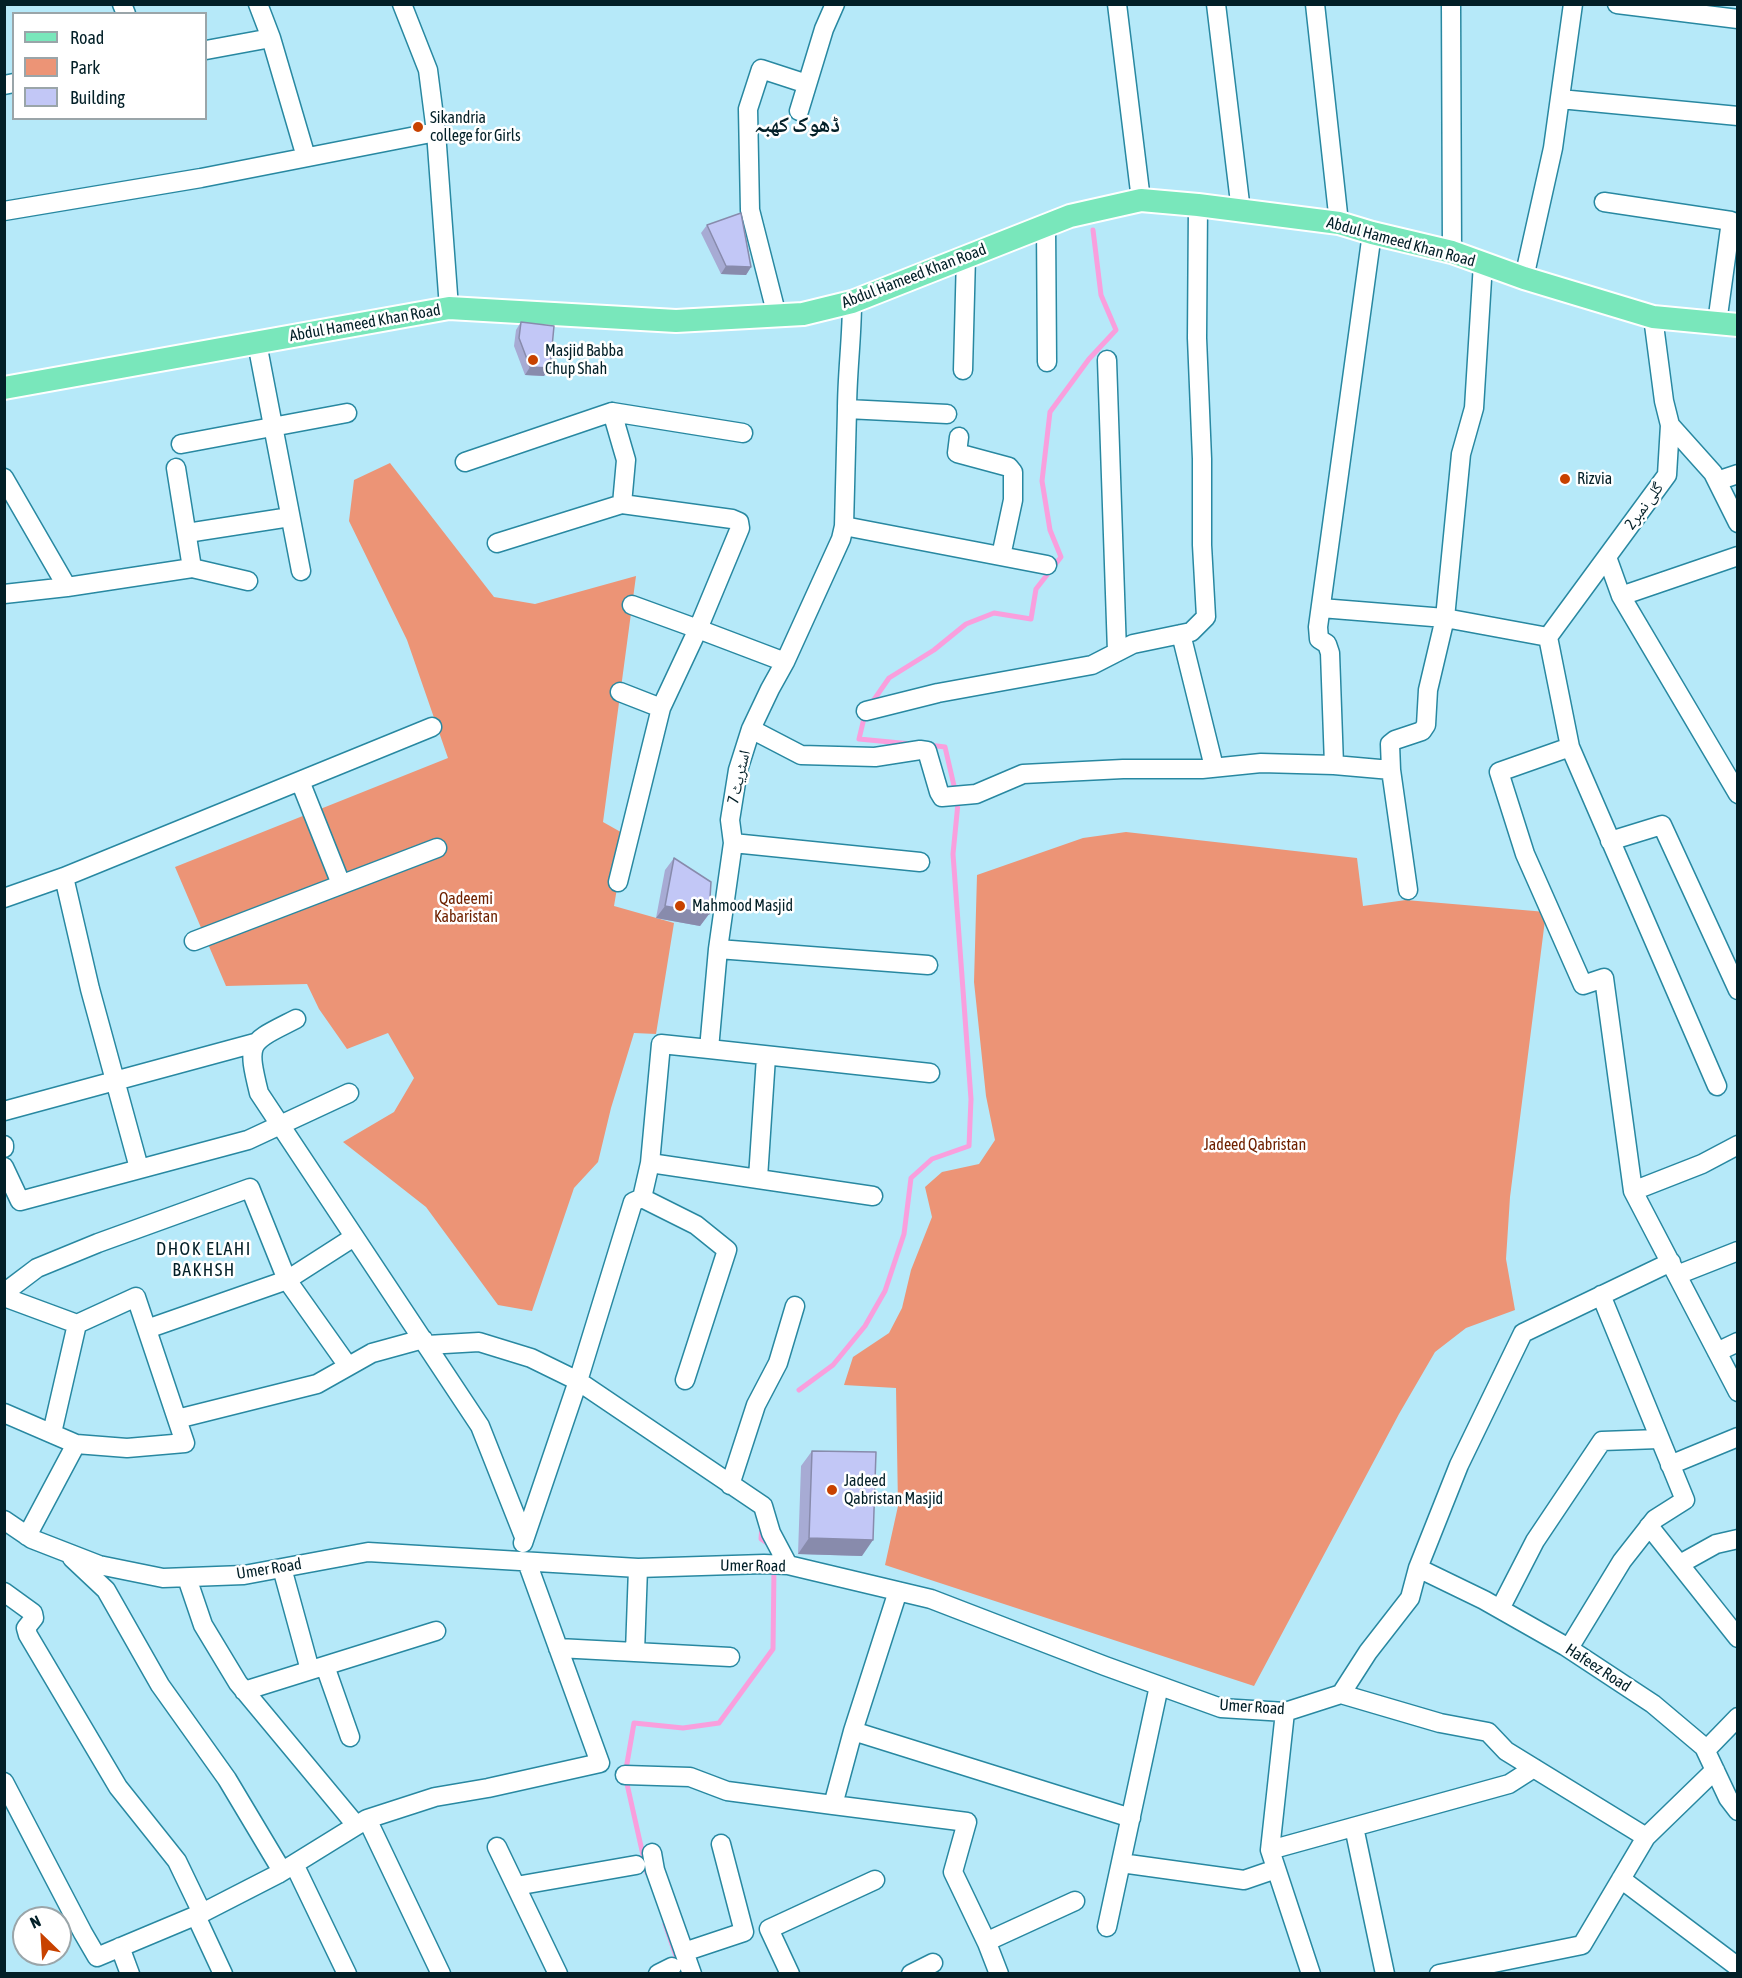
<!DOCTYPE html>
<html>
<head>
<meta charset="utf-8">
<style>
	body { margin:0 }
	#map { position:relative; width:1742px; height:1978px; overflow:hidden; background:#b6e9f9; font-family:"Asap Condensed",sans-serif }
	canvas { display:block }
	.frame { position:absolute; inset:0; border:6px solid #021f27; pointer-events:none }
	.legend { position:absolute; left:12px; top:12px; width:195px; height:108px; box-sizing:border-box; background:#fff; border:2px solid #9aa5a9; margin:0; padding:8px 10px; list-style:none; font-size:18px; color:#021f27 }
	.legend li { display:flex; align-items:center; gap:12px; height:30px }
	.legend b { width:30px; border:2px solid #9aa5a9 }
	.north { position:absolute; left:12px; top:1906px; width:60px; height:60px; box-sizing:border-box; background:#fff; border:2px solid #9aa5a9; border-radius:50%; rotate:335deg; font-size:16px; font-weight:700; line-height:24px; text-align:center; color:#021f27 }
	.north::after { content:''; display:block; margin:auto; width:21px; height:27px; background:#c84200; clip-path:polygon(50% 0,100% 100%,50% 72%,0 100%) }
</style>
</head>
<body>
<div id="map">
<canvas width="1742" height="1978"></canvas>
<div class="frame"></div>
<ul class="legend">
<li><b style="height:8px;background:#79e7bb"></b>Road</li>
<li><b style="height:16px;background:#ec9476"></b>Park</li>
<li><b style="height:16px;background:#c2c7f6"></b>Building</li>
</ul>
<div class="north">N</div>
</div>
<script>
const c = document.querySelector('canvas').getContext('2d');
c.lineJoin = 'round';
function paint(path, color) { c.fillStyle = color; c.fill(path, 'evenodd'); }
function stroke(path, color, width, dash) { c.strokeStyle = color; c.lineWidth = width; c.lineCap = dash ? 'butt' : 'round'; c.setLineDash(dash || []); c.stroke(path); }
function write(font, color, halo, rows, align = 'center') {
  c.font = font + ' "Asap Condensed","Noto Naskh Arabic",sans-serif'; c.lineWidth = 5; c.setLineDash([]); c.textBaseline = 'middle'; c.strokeStyle = halo; c.fillStyle = color; for (const [text, x, y, turn = 0] of rows) {
    c.save(); c.translate(x, y); c.rotate((+turn || 0) * Math.PI / 180); c.textAlign = isNaN(turn) ? turn : align; if (halo) c.strokeText(text, 0, 0); c.fillText(text, 0, 0); c.restore();
  }
}
paint(new Path2D(`
	M 390,463 L 494,597 L 535,604 L 636,576 L 603,822 L 626,835 L 614,906 L 674,923 L 656,1034 L 634,1033 L 611,1108 L 598,1162 L 574,1188 L 532,1311 L 498,1305 L 426,1207 L 343,1142 L 394,1112 L 414,1078 L 388,1033 L 347,1049 L 319,1009 L 307,984 L 226,986 L 175,867 L 448,758 L 407,640 L 349,521 L 354,480 Z
	M 1126,832 L 1357,858 L 1363,906 L 1406,900 L 1546,912 L 1510,1197 L 1506,1259 L 1515,1310 L 1466,1328 L 1435,1352 L 1399,1414 L 1254,1686 L 885,1565 L 898,1506 L 896,1388 L 844,1385 L 853,1357 L 889,1333 L 902,1308 L 911,1270 L 932,1217 L 925,1187 L 942,1172 L 979,1164 L 995,1140 L 986,1096 L 974,982 L 977,875 L 1083,838 Z`), '#ec9476');
stroke(new Path2D(`
	M 871,704 L 889,678 L 934,650 L 966,624 L 994,613 L 1031,619 L 1036,589 L 1061,557 L 1050,530 L 1042,481 L 1050,412 L 1089,359 L 1116,330 L 1101,295 L 1093,230
	M 865,714 L 859,739 L 911,744
	M 799,1390 L 833,1365 L 865,1326 L 885,1291 L 904,1234 L 911,1178 L 932,1159 L 969,1146 L 971,1099 L 953,854 L 958,803 L 945,747 L 929,745
	M 762,1526 L 761,1539 L 770,1545
	M 647,1873 L 625,1775 L 634,1723 L 683,1728 L 719,1723 L 773,1649 L 774,1568
	M 665,1924 L 682,1974`), '#f99fdd', 5);
const minor = new Path2D(`
	M 122,4 L 126,14
	M 258,4 L 271,38
	M 402,4 L 428,70 L 436,132 L 449,308
	M 1117,4 L 1141,200
	M 1216,4 L 1241,211
	M 1315,4 L 1339,223
	M 1451,4 L 1452,252
	M 1617,4 L 1738,19
	M 206,50 L 271,38 L 306,157
	M 4,85 L 14,83
	M 1560,99 L 1738,116
	M 799,111 L 824,29 L 835,4
	M 1604,202 L 1731,221 L 1717,323
	M 4,211 L 201,178 L 436,132
	M 1046,225 L 1047,362
	M 1524,278 L 1553,148 L 1573,4
	M 852,302 C 852,338 847,374 847,410 C 846,448 845,487 844,526 L 841,539 L 785,662 L 770,689 L 751,729 L 738,770 L 730,820 L 733,843 L 718,949 L 709,1049 L 930,1073
	M 777,316 L 750,210 L 748,109 L 761,69 L 807,84
	M 257,343 L 301,571
	M 1107,360 L 1117,652
	M 963,370 L 966,256
	M 847,409 L 947,414
	M 1670,425 L 1713,473 L 1738,523
	M 959,437 L 957,453 L 1009,467 L 1013,472 L 1013,500 L 1001,556
	M 181,444 L 347,413
	M 465,462 L 612,412
	M 176,468 L 192,568
	M 4,478 L 67,587
	M 1717,481 L 1738,474
	M 844,526 L 1047,565
	M 187,533 L 290,517
	M 497,543 L 622,504
	M 1607,557 L 1621,596 L 1738,794
	M 4,594 L 67,587 L 192,568 L 248,581
	M 1621,596 L 1738,556
	M 632,605 L 698,629 L 740,528 L 739,522 L 732,519 L 622,504 L 626,460 L 612,412 L 743,433
	M 1321,608 L 1445,618 L 1548,637
	M 1181,634 L 1214,767
	M 1548,637 L 1570,747 L 1717,1086
	M 1548,637 L 1667,475 L 1670,425 L 1664,401 L 1653,317
	M 620,692 L 661,708
	M 866,711 L 938,693 L 1092,665 L 1133,644 L 1191,632 L 1206,617 L 1202,545 L 1202,459 L 1197,338 L 1198,205
	M 751,729 L 801,755 L 875,757 L 920,750 L 927,751 L 939,792 L 942,797 L 976,794 L 1023,774 L 1123,769 L 1202,769 L 1261,763 L 1334,765 L 1391,770
	M 1570,747 L 1499,772 L 1525,854 L 1583,985 L 1604,978 L 1633,1191 L 1738,1392
	M 1334,765 L 1330,653 L 1327,644 L 1319,639 L 1318,627 L 1372,233
	M 300,781 L 341,884
	M 1610,841 L 1662,825 L 1738,990
	M 733,843 L 920,862
	M 64,877 L 90,989 L 139,1168
	M 618,882 L 661,708 L 698,629 L 785,662
	M 1408,890 L 1391,770 L 1390,744 L 1395,740 L 1422,731 L 1426,725 L 1428,690 L 1445,618 L 1461,454 L 1474,408 L 1483,263
	M 4,898 L 64,877 L 432,727
	M 194,941 L 437,848
	M 718,949 L 928,965
	M 296,1019 C 249,1043 246,1040 259,1093 L 480,1426 L 524,1537
	M 4,1111 L 255,1043
	M 4,1145 L 4,1148
	M 650,1163 L 873,1196
	M 4,1167 L 20,1201 L 248,1140 L 349,1093
	M 758,1178 L 766,1057
	M 1633,1191 L 1702,1164 L 1738,1145
	M 642,1198 L 696,1225 L 727,1250 L 685,1380
	M 1677,1275 L 1738,1251
	M 4,1293 L 37,1268 L 98,1243 L 250,1188 L 287,1280 L 348,1366
	M 4,1297 L 77,1324 L 136,1297 L 185,1443 L 127,1448 L 76,1444 L 4,1413
	M 147,1329 L 287,1280 L 354,1237
	M 427,1345 L 479,1342 L 531,1358 L 578,1381 L 763,1506 L 771,1533 L 788,1565
	M 1717,1352 L 1738,1342
	M 177,1419 L 317,1384 L 372,1353 L 423,1339
	M 52,1433 L 77,1324
	M 1670,1465 L 1738,1437
	M 730,1485 L 756,1405 L 778,1363 L 795,1306
	M 4,1520 L 32,1539 L 99,1565 L 163,1578 L 244,1575 L 368,1552 L 638,1568 L 764,1564 L 788,1565 L 931,1599 L 1105,1666 L 1221,1708 L 1285,1712 L 1341,1694 L 1368,1652 L 1410,1598 L 1418,1568 L 1459,1465 L 1523,1333 L 1671,1262
	M 1649,1526 L 1738,1638
	M 27,1536 L 76,1444
	M 523,1543 L 578,1381 L 633,1202 L 642,1198 L 650,1163 L 661,1044 L 709,1049
	M 72,1558 L 106,1590 L 160,1685 L 227,1779 L 282,1871
	M 1680,1564 L 1716,1544 L 1738,1539
	M 282,1568 L 310,1670
	M 1418,1568 L 1484,1600 L 1565,1646 L 1653,1704 L 1704,1747 L 1728,1798 L 1738,1811
	M 187,1578 L 203,1625 L 238,1683 L 356,1825
	M 4,1592 L 33,1613 L 34,1618 L 26,1628 L 28,1635 L 118,1787 L 177,1861 L 202,1913
	M 1500,1609 L 1535,1541 L 1602,1441 L 1659,1439
	M 558,1648 L 730,1657
	M 1569,1648 L 1622,1561 L 1655,1519 L 1685,1500 L 1601,1295
	M 635,1652 L 638,1568
	M 325,1666 L 350,1737
	M 244,1691 L 436,1631
	M 1341,1694 L 1440,1723 L 1488,1732 L 1506,1751 L 1646,1837 L 1715,1770
	M 1285,1712 L 1270,1850 L 1311,1974
	M 853,1731 L 1131,1818
	M 1706,1750 L 1738,1717
	M 625,1775 L 690,1777 L 727,1791 L 833,1805 L 853,1731 L 898,1591
	M 4,1782 L 83,1933 L 97,1957 L 202,1913 L 278,1874 L 367,1819 L 435,1797 L 488,1788 L 600,1763 L 527,1562
	M 833,1805 L 967,1822 L 953,1872 L 987,1943
	M 367,1819 L 441,1974
	M 1354,1827 L 1385,1974
	M 497,1847 L 558,1974
	M 1270,1850 L 1509,1784 L 1534,1768
	M 652,1853 L 655,1870 L 692,1974
	M 1121,1863 L 1244,1880 L 1276,1869
	M 294,1864 L 347,1974
	M 1621,1879 L 1738,1967
	M 516,1886 L 636,1865
	M 196,1916 L 223,1974
	M 1107,1927 L 1159,1686
	M 120,1947 L 130,1974
	M 684,1952 L 744,1932 L 721,1844
	M 658,1974 L 672,1967
	M 790,1974 L 769,1929 L 875,1880
	M 911,1974 L 933,1963
	M 999,1974 L 987,1943 L 990,1940 L 1075,1901
	M 1439,1974 L 1582,1945 L 1646,1837`);
const major = new Path2D(`
	M 4,388 L 449,308 L 676,321 L 803,314 L 852,302 L 1070,216 L 1141,200 L 1198,205 L 1339,223 L 1372,233 L 1452,252 L 1524,278 L 1653,317 L 1738,325`);
stroke(minor, '#2888a1', 21);
stroke(major, '#fff', 26);
stroke(minor, '#fff', 18);
stroke(major, '#79e7bb', 22);
paint(new Path2D(`
	M 707,225 L 751,267 L 746,275 L 721,274 L 701,233 Z
	M 521,322 L 550,368 L 544,376 L 525,375 L 514,346 L 516,330 Z
	M 674,858 L 709,914 L 700,926 L 656,918 L 665,870 Z
	M 812,1451 L 862,1556 L 798,1554 L 801,1466 Z`), '#a7abd4');
paint(new Path2D(`
	M 726,266 L 751,267 L 746,275 L 721,274 Z
	M 530,367 L 550,368 L 544,376 L 525,375 Z
	M 665,906 L 709,914 L 700,926 L 656,918 Z
	M 809,1538 L 873,1540 L 862,1556 L 798,1554 Z`), '#888bac');
const building = new Path2D(`
	M 741,213 L 751,267 L 726,266 L 707,225 Z
	M 521,322 L 554,326 L 550,368 L 530,367 L 519,338 Z
	M 674,858 L 711,882 L 709,914 L 665,906 Z
	M 812,1451 L 876,1452 L 873,1540 L 809,1538 Z`);
paint(building, '#c2c7f6');
stroke(building, '#888bac', 1.5);
for (const [x, y, r, color] of [
	[418,127,6,"#c84200"],
	[533,360,6,"#c84200"],
	[1565,479,6,"#c84200"],
	[680,906,6,"#c84200"],
	[832,1490,6,"#c84200"]
]) { const dot = new Path2D(); dot.arc(x, y, r, 0, 2 * Math.PI); c.fillStyle = color; c.fill(dot); stroke(dot, '#fff', 2); }
write('16px', '#021f27', '#fff', [
	["Sikandria",430,118],
	["college for Girls",430,136],
	["Masjid Babba",545,351],
	["Chup Shah",545,369],
	["Rizvia",1577,479],
	["Mahmood Masjid",692,906],
	["Jadeed",844,1481],
	["Qabristan Masjid",844,1499]
], 'left');
write('16px', '#021f27', '#fff', [
	["Abdul Hameed Khan Road",1401,242,15],
	["Abdul Hameed Khan Road",914,276,-21],
	["Abdul Hameed Khan Road",365,323,-10],
	["گلی نمبر2",1644,506,-54],
	["اسٹریٹ 7",739,777,-77],
	["Umer Road",753,1566,1],
	["Umer Road",269,1569,-9],
	["Hafeez Road",1598,1668,33],
	["Umer Road",1252,1707,4]
]);
write('16px', '#6f2100', '#fff', [
	["Qadeemi",466,899],
	["Kabaristan",466,917],
	["Jadeed Qabristan",1255,1145]
]);
c.letterSpacing = '1.5px';
write('18px', '#021f27', '#fff', [
	["DHOK ELAHI",204,1249],
	["BAKHSH",204,1270]
]);
c.letterSpacing = '0px';
write('bold 22px', '#021f27', '#fff', [
	["ڈھوک کھبہ",797,125]
]);
</script>
</body>
</html>
